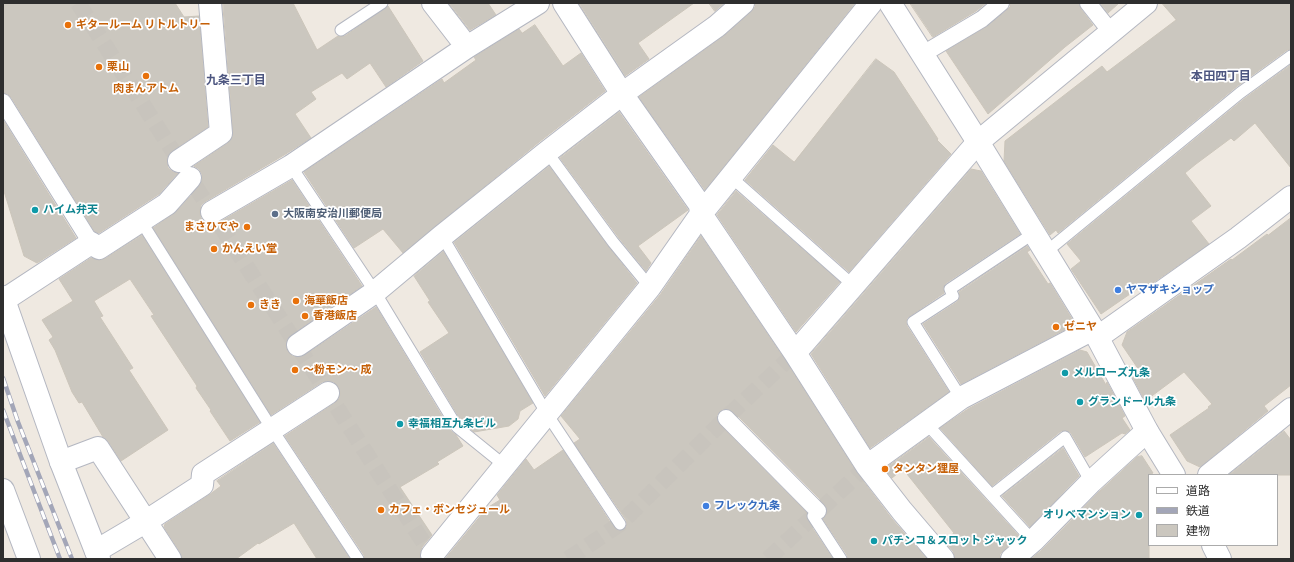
<!DOCTYPE html>
<html>
<head>
<meta charset="utf-8">
<style>
	body { margin:0 }
	#map { position:relative; width:1294px; height:562px; overflow:hidden; background:#efe9e1; font-family:"DM Sans","Noto Sans JP",sans-serif }
	canvas { display:block }
	.frame { position:absolute; inset:0; border:4px solid #2e2e2e; pointer-events:none }
	.legend { position:absolute; left:1148px; top:474px; width:130px; height:72px; box-sizing:border-box; background:#fff; border:1px solid #ababab; margin:0; padding:5px 7px; list-style:none; font-size:12px; color:#2e2e2e }
	.legend li { display:flex; align-items:center; gap:8px; height:20px }
	.legend b { width:20px; border:1px solid #ababab }
</style>
</head>
<body>
<div id="map">
<canvas width="1294" height="562"></canvas>
<div class="frame"></div>
<ul class="legend">
<li><b style="height:5px;background:#fff"></b>道路</li>
<li><b style="height:5px;background:#a3a6b8"></b>鉄道</li>
<li><b style="height:11px;background:#cbc7bf"></b>建物</li>
</ul>
</div>
<script>
const c = document.querySelector('canvas').getContext('2d');
c.lineJoin = 'round';
function paint(path, color) { c.fillStyle = color; c.fill(path, 'evenodd'); }
function stroke(path, color, width, dash) { c.strokeStyle = color; c.lineWidth = width; c.lineCap = dash ? 'butt' : 'round'; c.setLineDash(dash || []); c.stroke(path); }
function write(font, color, halo, rows, align = 'center') {
  c.font = font + ' "DM Sans","Noto Sans JP",sans-serif'; c.lineWidth = 3.5; c.setLineDash([]); c.textBaseline = 'middle'; c.strokeStyle = halo; c.fillStyle = color; for (const [text, x, y, turn = 0] of rows) {
    c.save(); c.translate(x, y); c.rotate((+turn || 0) * Math.PI / 180); c.textAlign = isNaN(turn) ? turn : align; if (halo) c.strokeText(text, 0, 0); c.fillText(text, 0, 0); c.restore();
  }
}
const building = new Path2D(`
	M 3,3 L 175,3 L 184,17 L 199,16 L 208,127 L 172,151 L 168,155 L 167,161 L 168,168 L 173,172 L 178,173 L 159,194 L 99,233 L 95,232 L 11,97 L 8,94 L 3,93 Z
	M 223,3 L 293,3 L 317,50 L 338,36 L 345,36 L 388,6 L 423,61 L 386,87 L 370,63 L 347,79 L 342,73 L 311,92 L 316,99 L 295,114 L 311,138 L 284,155 L 206,201 L 201,205 L 200,212 L 201,218 L 205,223 L 212,224 L 218,223 L 292,180 L 353,272 L 362,286 L 291,335 L 287,340 L 286,346 L 288,352 L 292,356 L 299,357 L 305,355 L 376,307 L 378,310 L 451,431 L 456,435 L 463,446 L 437,462 L 439,464 L 400,487 L 432,535 L 422,547 L 420,553 L 420,559 L 365,559 L 364,555 L 285,436 L 335,403 L 339,399 L 340,393 L 338,386 L 334,382 L 328,381 L 322,382 L 271,415 L 153,228 L 176,212 L 200,186 L 202,180 L 202,174 L 199,169 L 194,166 L 228,143 L 232,138 L 233,132 Z
	M 449,3 L 488,3 L 496,15 L 470,30 Z
	M 579,3 L 694,3 L 638,43 L 649,59 L 625,76 Z
	M 709,3 L 724,3 L 715,11 Z
	M 755,3 L 855,3 L 705,190 L 639,97 L 725,35 L 751,12 L 755,7 Z
	M 910,3 L 986,3 L 976,11 L 933,37 Z
	M 1010,3 L 1079,3 L 1081,9 L 1093,25 L 1065,47 L 988,114 L 946,51 L 988,26 L 1007,10 L 1010,7 Z
	M 1100,3 L 1119,3 L 1108,13 Z
	M 1162,3 L 1291,3 L 1291,49 L 1287,50 L 1236,87 L 1058,233 L 1056,230 L 1050,235 L 1004,161 L 1005,141 L 1102,66 L 1107,72 L 1176,20 Z
	M 535,25 L 563,66 L 581,53 L 605,91 L 539,142 L 403,253 L 383,229 L 354,248 L 304,172 L 442,79 L 444,83 L 476,60 L 474,57 L 519,29 L 522,33 Z
	M 876,59 L 894,72 L 938,139 L 937,140 L 951,154 L 849,272 L 745,180 L 773,145 L 794,162 Z
	M 1291,65 L 1291,168 L 1255,123 L 1234,141 L 1231,138 L 1196,164 L 1185,173 L 1211,206 L 1191,221 L 1209,244 L 1144,289 L 1146,283 L 1101,314 L 1071,269 L 1081,261 L 1067,244 L 1244,99 Z
	M 619,112 L 688,210 L 638,246 L 651,263 L 646,271 L 619,238 L 560,158 Z
	M 3,120 L 76,238 L 37,263 L 24,256 L 3,188 Z
	M 549,166 L 608,246 L 637,283 L 545,396 L 454,242 Z
	M 971,169 L 981,171 L 1020,234 L 946,283 L 943,288 L 944,293 L 907,318 L 906,322 L 907,326 L 949,392 L 870,448 L 811,354 Z
	M 736,191 L 840,282 L 796,332 L 717,215 Z
	M 1291,218 L 1291,385 L 1264,406 L 1268,411 L 1200,467 L 1187,461 L 1170,435 L 1209,408 L 1208,407 L 1212,404 L 1184,372 L 1145,401 L 1127,366 L 1139,370 L 1122,345 L 1127,332 L 1231,259 L 1232,260 L 1267,234 L 1268,235 Z
	M 142,235 L 260,422 L 230,441 L 210,411 L 211,410 L 196,388 L 197,386 L 151,316 L 154,315 L 130,279 L 94,301 L 103,316 L 100,317 L 133,368 L 129,370 L 168,430 L 121,461 L 108,441 L 103,437 L 82,402 L 79,403 L 72,392 L 55,350 L 49,340 L 53,337 L 42,320 L 73,301 L 59,279 L 91,258 L 99,260 L 106,258 Z
	M 701,236 L 785,360 L 857,473 L 892,519 L 927,559 L 848,559 L 847,555 L 823,519 L 827,513 L 827,508 L 825,504 L 733,411 L 729,409 L 724,409 L 720,411 L 717,415 L 717,420 L 719,424 L 807,513 L 807,520 L 833,559 L 445,559 L 487,508 L 500,500 L 497,495 L 526,459 L 534,470 L 563,450 L 614,528 L 620,531 L 624,530 L 626,527 L 627,524 L 626,520 L 574,443 L 580,439 L 561,416 L 660,295 Z
	M 1027,246 L 1030,250 L 1027,252 L 1048,284 L 1050,283 L 1072,319 L 1070,327 L 961,384 L 923,324 L 957,302 L 960,297 L 959,292 Z
	M 443,251 L 533,403 L 520,411 L 518,419 L 509,426 L 474,432 L 462,422 L 420,352 L 449,333 L 428,302 L 430,301 L 414,276 Z
	M 1080,350 L 1087,352 L 1106,385 L 1107,382 L 1125,416 L 1122,418 L 1130,430 L 1125,434 L 1122,433 L 1085,457 L 1071,433 L 1068,431 L 1061,431 L 992,486 L 940,428 L 968,409 Z
	M 1284,431 L 1291,440 L 1291,475 L 1229,475 Z
	M 929,437 L 1019,536 L 1004,550 L 1000,554 L 1000,559 L 955,559 L 953,551 L 944,541 L 954,533 L 903,469 L 892,478 L 885,469 Z
	M 273,443 L 350,559 L 317,559 L 294,523 L 259,544 L 258,543 L 236,559 L 182,559 L 180,552 L 164,527 L 165,524 L 209,495 L 221,486 L 217,481 Z
	M 1063,448 L 1079,476 L 1030,527 L 1002,496 Z
	M 1142,456 L 1153,473 L 1149,475 L 1149,559 L 1031,559 L 1042,550 L 1100,491 L 1137,457 Z`);
paint(building, '#cbc7bf');
stroke(building, '#cbc5ba', 1);
stroke(new Path2D(`
	M 78,3 L 434,559
	M 568,559 L 620,524 L 726,418 L 795,353
	M 768,559 L 867,466`), '#c8c4bd', 16, [16, 8]);
const service = new Path2D(`
	M 341,30 L 382,3
	M 547,152 L 613,242 L 650,287
	M 291,166 L 375,292 L 457,427 L 504,465
	M 731,177 L 853,285
	M 141,221 L 272,429 L 358,559
	M 442,236 L 547,414 L 620,524
	M 1046,252 L 1240,93 L 1291,56
	M 961,398 L 913,322 L 953,296 L 950,289 L 1034,233
	M 926,423 L 1033,541
	M 992,495 L 1065,437 L 1091,482
	M 813,516 L 841,559`);
const pedestrian = new Path2D(`
	M 1088,3 L 1111,32
	M 923,54 L 982,19 L 1001,3
	M 3,102 L 91,243
	M 726,418 L 818,511`);
const minor = new Path2D(`
	M 433,3 L 467,47
	M 564,3 L 622,94 L 700,205 L 701,214 L 795,353 L 867,466 L 902,511 L 943,559
	M 179,161 L 221,133 L 210,3
	M 212,212 L 291,166 L 467,47 L 538,3
	M 4,300 L 91,243 L 99,248 L 167,204 L 190,178
	M 1098,337 L 1238,238 L 1291,197
	M 298,345 L 375,292 L 442,236 L 547,152 L 622,94 L 717,26 L 743,3
	M 795,353 L 978,142 L 1146,3
	M 61,462 L 98,448 L 170,559
	M 867,466 L 961,398 L 1093,329
	M 1209,475 L 1291,409
	M 96,551 L 145,522 L 202,485 L 203,474 L 328,393
	M 432,555 L 650,287 L 701,214 L 871,3
	M 1012,559 L 1033,541 L 1091,482 L 1147,431`);
const tertiary = new Path2D(`
	M 890,3 L 978,142 L 1093,329 L 1147,431 L 1174,475
	M 3,297 L 61,462 L 99,559
	M 3,490 L 29,559
	M 1213,545 L 1220,559`);
stroke(service, '#b4b7c1', 13);
stroke(pedestrian, '#b4b7c1', 18);
stroke(minor, '#b4b7c1', 24);
stroke(tertiary, '#b4b7c1', 24);
stroke(service, '#fff', 11);
stroke(pedestrian, '#fff', 16);
stroke(minor, '#fff', 22);
stroke(tertiary, '#fff', 22);
const rail = new Path2D(`
	M 3,378 L 18,422 L 72,559
	M 3,410 L 60,559`);
stroke(rail, '#a3a6b8', 4.5);
stroke(rail, '#fff', 3, [9]);
for (const [x, y, r, color] of [
	[68,25,4,"#e8710a"],
	[99,67,4,"#e8710a"],
	[146,76,4,"#e8710a"],
	[35,210,4,"#0f9aa8"],
	[275,214,4,"#5c6f8a"],
	[247,227,4,"#e8710a"],
	[214,249,4,"#e8710a"],
	[1118,290,4,"#3f7fe0"],
	[296,301,4,"#e8710a"],
	[251,305,4,"#e8710a"],
	[305,316,4,"#e8710a"],
	[1056,327,4,"#e8710a"],
	[295,370,4,"#e8710a"],
	[1065,373,4,"#0f9aa8"],
	[1080,402,4,"#0f9aa8"],
	[400,424,4,"#0f9aa8"],
	[885,469,4,"#e8710a"],
	[706,506,4,"#3f7fe0"],
	[381,510,4,"#e8710a"],
	[1139,515,4,"#0f9aa8"],
	[874,541,4,"#0f9aa8"]
]) { const dot = new Path2D(); dot.arc(x, y, r, 0, 2 * Math.PI); c.fillStyle = color; c.fill(dot); stroke(dot, '#fff', 1.5); }
write('bold 11px', '#c56008', '#fff', [
	["ギタールーム リトルトリー",76,25],
	["栗山",107,67],
	["肉まんアトム",146,89,"center"],
	["まさひでや",239,227,"right"],
	["かんえい堂",222,249],
	["海華飯店",304,301],
	["きき",259,305],
	["香港飯店",313,316],
	["ゼニヤ",1064,327],
	["～粉モン～ 成",303,370],
	["タンタン狸屋",893,469],
	["カフェ・ボンセジュール",389,510]
], 'left');
write('bold 11px', '#0d838f', '#fff', [
	["ハイム弁天",43,210],
	["メルローズ九条",1073,373],
	["グランドール九条",1088,402],
	["幸福相互九条ビル",408,424],
	["オリベマンション",1131,515,"right"],
	["パチンコ＆スロット ジャック",882,541]
], 'left');
write('bold 11px', '#4e5e75', '#fff', [
	["大阪南安治川郵便局",283,214]
], 'left');
write('bold 11px', '#366cbe', '#fff', [
	["ヤマザキショップ",1126,290],
	["フレック九条",714,506]
], 'left');
write('bold 12px', '#4d5680', '#fff', [
	["本田四丁目",1221,77],
	["九条三丁目",236,81]
]);
</script>
</body>
</html>
